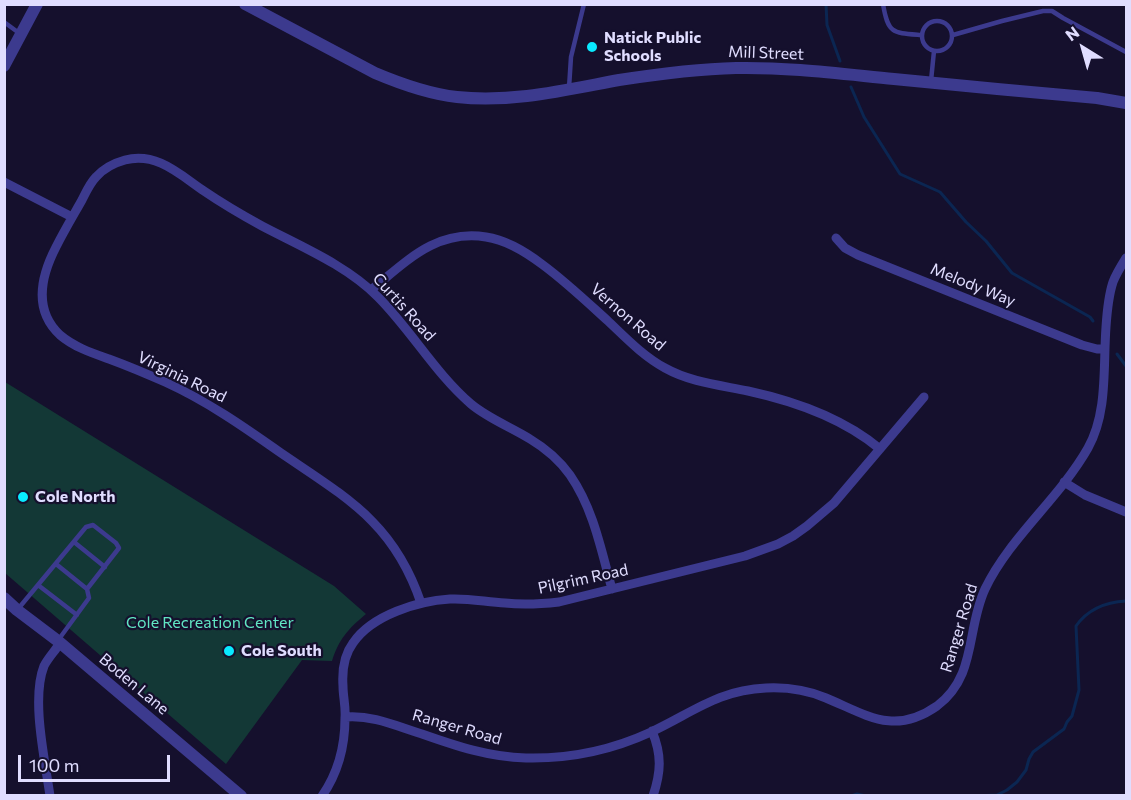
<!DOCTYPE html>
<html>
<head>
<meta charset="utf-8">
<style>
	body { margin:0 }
	#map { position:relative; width:1131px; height:800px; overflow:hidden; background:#15102d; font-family:Commissioner,sans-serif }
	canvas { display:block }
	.frame { position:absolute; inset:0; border:6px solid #e0ddff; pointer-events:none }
	.north { position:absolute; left:1053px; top:18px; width:60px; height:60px; -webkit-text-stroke:4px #15102d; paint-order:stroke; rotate:323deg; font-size:16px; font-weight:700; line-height:24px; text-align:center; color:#e0ddff }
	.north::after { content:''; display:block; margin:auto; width:21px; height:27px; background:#e0ddff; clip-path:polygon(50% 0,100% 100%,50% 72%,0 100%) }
	.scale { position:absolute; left:18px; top:755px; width:152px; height:27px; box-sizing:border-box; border:3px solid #e0ddff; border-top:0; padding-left:8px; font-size:18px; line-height:21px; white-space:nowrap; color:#e0ddff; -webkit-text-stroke:4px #15102d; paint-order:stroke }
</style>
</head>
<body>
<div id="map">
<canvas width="1131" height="800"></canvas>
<div class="frame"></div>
<div class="north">N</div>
<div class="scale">100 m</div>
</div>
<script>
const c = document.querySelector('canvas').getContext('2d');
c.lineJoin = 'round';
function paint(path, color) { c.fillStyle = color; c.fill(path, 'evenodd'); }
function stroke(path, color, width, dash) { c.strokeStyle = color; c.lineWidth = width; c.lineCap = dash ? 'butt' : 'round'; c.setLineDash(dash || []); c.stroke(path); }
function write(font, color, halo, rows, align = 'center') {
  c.font = font + ' Commissioner,sans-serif'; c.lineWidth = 4.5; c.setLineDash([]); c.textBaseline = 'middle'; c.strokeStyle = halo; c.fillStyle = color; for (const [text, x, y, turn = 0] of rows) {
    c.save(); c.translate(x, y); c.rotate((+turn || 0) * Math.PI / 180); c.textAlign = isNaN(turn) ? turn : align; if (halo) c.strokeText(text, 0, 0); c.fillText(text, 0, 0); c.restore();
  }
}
paint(new Path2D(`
	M 5,382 L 334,586 L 366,614 C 348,629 339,639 332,661 L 302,660 L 226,764 L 5,573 Z`), '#133836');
stroke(new Path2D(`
	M 826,4 L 827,25 L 840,61
	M 851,87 L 864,117 L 900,174 L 940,192 L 966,222 L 986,241 L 1012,273 L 1090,317 L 1093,321
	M 1117,354 L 1126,366
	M 851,796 L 857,794 L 866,796
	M 974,796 L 997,795 L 1007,790 L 1017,782 L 1026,770 L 1029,759 L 1033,752 L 1064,729 L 1067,722 L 1072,716 L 1079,690 L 1076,626 C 1088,609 1107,602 1126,601`), '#0b2652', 3);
stroke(new Path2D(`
	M 883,4 C 888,34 893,33 921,35
	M922 36a15 15 0 1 1 30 0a15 15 0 1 1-30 0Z
	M 4,22 L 19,33
	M 953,35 L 1002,21 L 1043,11 L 1052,11 L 1063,18 L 1126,52
	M 931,81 L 934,51
	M 569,88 L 571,57 L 584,4
	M 74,542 L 105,567
	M 56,564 L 87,589 L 89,598 L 59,639
	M 38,585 L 77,615
	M 18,609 L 86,527 L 93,525 L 116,543 L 119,548 L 87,589`), '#3c3a8e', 4.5);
stroke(new Path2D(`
	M 4,182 L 72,217
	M 836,238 L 845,248 L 858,255 L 1082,345 L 1097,349 L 1104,349
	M 371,290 C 406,262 436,229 486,237 C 507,240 526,252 543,265 C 566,282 587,302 608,321 C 626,338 643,356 665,368 C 690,382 719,385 748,391 C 794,401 843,418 880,449
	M 1064,482 L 1085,495 L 1126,512
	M 421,603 C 394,523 347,498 281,453 C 244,427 207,401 165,382 C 147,374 128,366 109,359 C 92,353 74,347 60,335 C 33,310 41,276 56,247 C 64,231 73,216 82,200 C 86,192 90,183 96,177 C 104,168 114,163 125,160 C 157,152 179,174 204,191 C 223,204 242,215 262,226 C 302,247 346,265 378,297 C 411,330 435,373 471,404 C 489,419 511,427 530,439 C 545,448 560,461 570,475 C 594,510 601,550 612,589
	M 346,717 C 373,715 396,726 422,734 C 456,746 489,757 526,758 C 569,759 612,750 651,732 C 692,713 718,690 766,688 C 786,687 807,690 826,698 C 867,715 894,736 937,706 C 977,676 966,630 985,589 C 1010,537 1059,499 1088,448 C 1108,412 1103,367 1106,327 C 1107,312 1108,297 1113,282 C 1116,274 1121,266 1126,258
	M 652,731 C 662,755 661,772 653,796
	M 50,796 C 45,760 31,699 44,666 C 48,658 55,651 60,643
	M 322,796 C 338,773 345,746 345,718 C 346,707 343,697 343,686 C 342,671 344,655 353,643 C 372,615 418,601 450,599 C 469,598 486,602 505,603 C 523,605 541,604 559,602 L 745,556 L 778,544 L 793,536 L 807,526 L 834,503 L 924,397`), '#3c3a8e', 9);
stroke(new Path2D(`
	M 245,4 L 375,73 C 401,84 429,94 457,97 C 512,103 565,90 619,80 C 658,74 697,69 736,68 C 789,67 842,74 894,79 C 962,86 1029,92 1097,98 L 1126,103
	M 4,66 L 37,4
	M 4,598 L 17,610 L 58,641 L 241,796`), '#3c3a8e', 12);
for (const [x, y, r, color] of [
	[592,47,6,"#09e9ff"],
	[23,497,6,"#09e9ff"],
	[229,651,6,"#09e9ff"]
]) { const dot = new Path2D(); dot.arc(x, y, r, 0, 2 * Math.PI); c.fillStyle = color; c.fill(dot); stroke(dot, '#15102d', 2); }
write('bold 16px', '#e0ddff', '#15102d', [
	["Natick Public",604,38],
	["Schools",604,56],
	["Cole North",35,497],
	["Cole South",241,651]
], 'left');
write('16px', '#e0ddff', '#15102d', [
	["Mill Street",766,53,2],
	["Melody Way",973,285,22],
	["Curtis Road",404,307,48],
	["Vernon Road",628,317,41],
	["Virginia Road",182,377,26],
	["Pilgrim Road",583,579,-12],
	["Ranger Road",959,628,-73],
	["Boden Lane",134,684,40],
	["Ranger Road",457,727,16]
]);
write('16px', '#61e6c4', '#15102d', [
	["Cole Recreation Center",210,623]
]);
</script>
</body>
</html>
